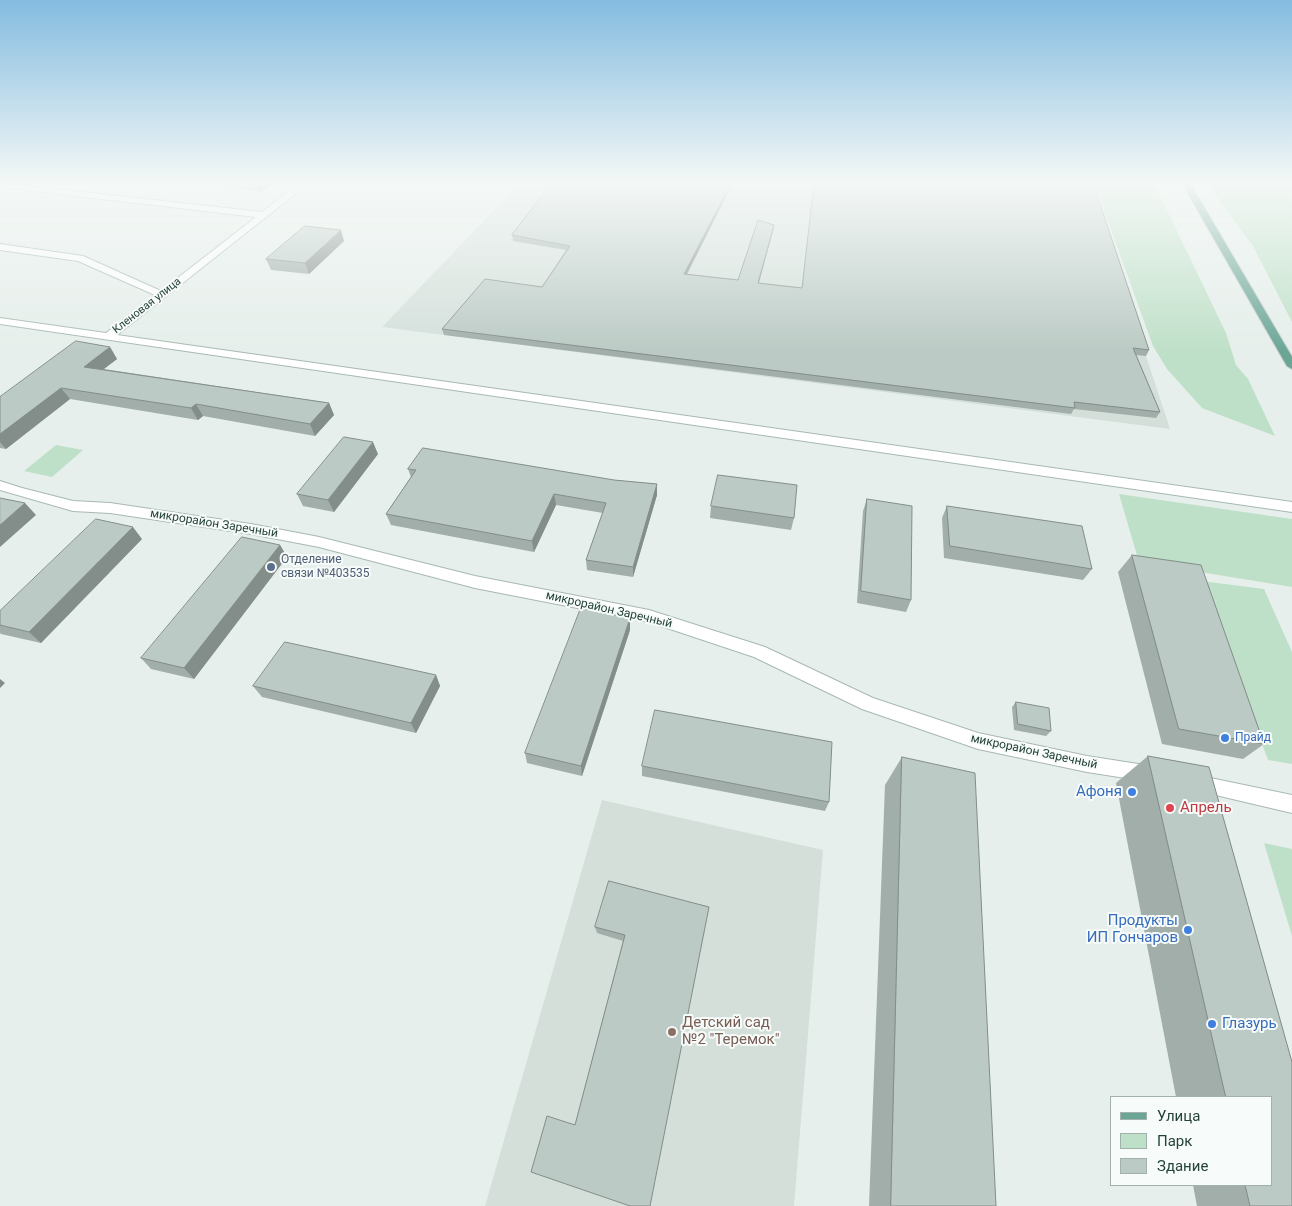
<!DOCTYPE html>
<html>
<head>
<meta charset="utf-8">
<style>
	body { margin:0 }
	#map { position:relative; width:1292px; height:1206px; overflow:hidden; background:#e6efeb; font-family:Roboto,sans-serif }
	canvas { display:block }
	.legend { position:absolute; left:1110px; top:1096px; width:162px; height:90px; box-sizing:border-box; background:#f7fbf9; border:1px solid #a3b1ad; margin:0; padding:6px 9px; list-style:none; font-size:15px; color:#24423a }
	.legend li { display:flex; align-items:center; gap:10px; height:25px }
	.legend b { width:25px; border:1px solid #a3b1ad }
</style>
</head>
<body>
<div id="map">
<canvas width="1292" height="1206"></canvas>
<ul class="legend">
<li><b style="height:6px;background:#6aa596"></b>Улица</li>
<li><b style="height:14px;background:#bfe0c8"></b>Парк</li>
<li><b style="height:14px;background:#bbcac4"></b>Здание</li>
</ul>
</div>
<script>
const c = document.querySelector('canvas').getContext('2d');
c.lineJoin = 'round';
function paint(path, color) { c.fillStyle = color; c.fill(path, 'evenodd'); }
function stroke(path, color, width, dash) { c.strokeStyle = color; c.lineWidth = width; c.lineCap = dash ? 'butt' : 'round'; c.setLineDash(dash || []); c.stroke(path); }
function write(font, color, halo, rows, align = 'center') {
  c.font = font + ' Roboto,sans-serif'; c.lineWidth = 4; c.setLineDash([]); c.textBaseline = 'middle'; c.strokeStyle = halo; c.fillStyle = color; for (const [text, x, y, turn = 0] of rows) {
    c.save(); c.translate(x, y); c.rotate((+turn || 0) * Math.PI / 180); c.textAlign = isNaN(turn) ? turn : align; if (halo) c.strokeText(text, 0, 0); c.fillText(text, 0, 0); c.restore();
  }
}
paint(new Path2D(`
	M 520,183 L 1089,183 L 1170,429 L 382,327 Z
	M 602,800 L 823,850 L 794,1206 L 485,1206 Z`), '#d4dfda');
paint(new Path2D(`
	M 1094,183 L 1154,183 L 1226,333 L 1236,365 L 1248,379 L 1275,436 L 1202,408 L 1167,369 L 1153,346 Z
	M 1206,183 L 1292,183 L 1292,322 L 1253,246 Z
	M 56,445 L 83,450 L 52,477 L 24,471 Z
	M 1119,494 L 1292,519 L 1292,587 L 1139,562 Z
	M 1201,581 L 1264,589 L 1292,652 L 1292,764 L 1268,760 Z
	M 1264,843 L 1292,849 L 1292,936 Z`), '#bfe0c8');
const street = new Path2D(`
	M 0,183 L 262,212 L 300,183 L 309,183 L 117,335 L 1292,502 L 1292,512 L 0,324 L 0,318 L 106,333 L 155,295 L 78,261 L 0,250 L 0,244 L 83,256 L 161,291 L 256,217 L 0,187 Z
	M 0,481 L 22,488 L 73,501 L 110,503 L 251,524 L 319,537 L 475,576 L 649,610 L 765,647 L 873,698 L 978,733 L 1087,756 L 1151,766 L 1157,768 L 1160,774 L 1157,780 L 1151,782 L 1087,772 L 978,749 L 862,709 L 754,657 L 649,622 L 475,588 L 319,547 L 251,534 L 110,513 L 73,511 L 0,490 Z
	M 1196,775 L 1292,795 L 1292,813 L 1190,789 L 1187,783 L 1190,777 Z`);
const primary = new Path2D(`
	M 1182,183 L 1190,183 L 1292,357 L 1292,369 L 1287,366 Z`);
stroke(street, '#a8b8b2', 2);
stroke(primary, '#c2cac8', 2);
paint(street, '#fff');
paint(primary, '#6aa596');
paint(new Path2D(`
	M 202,183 L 274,183 L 261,192 Z
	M 552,183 L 687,274 L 738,280 L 774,225 L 773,231 L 759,283 L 1149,350 L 1146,356 L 1136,355 L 1160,412 L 1156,418 L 1074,409 L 1071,414 L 444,335 L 442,329 L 542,287 L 566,250 L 513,241 L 512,235 Z
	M 344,241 L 309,274 L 271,270 L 266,259 Z
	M 110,347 L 117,359 L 104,369 L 329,403 L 334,415 L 315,436 L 203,416 L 198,420 L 70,399 L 6,449 L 0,448 L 0,397 Z
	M 378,454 L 334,512 L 303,506 L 297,494 Z
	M 408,469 L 614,480 L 657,484 L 657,495 L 633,577 L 587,570 L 586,560 L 603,513 L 556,505 L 534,552 L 391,525 L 386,514 L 411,477 Z
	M 867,499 L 911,600 L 906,612 L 857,603 L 863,511 Z
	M 711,506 L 794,518 L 791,530 L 710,518 Z
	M 947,506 L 1092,569 L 1083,580 L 944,558 L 942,518 Z
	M 142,539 L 41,643 L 1,634 L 0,633 L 0,611 Z
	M 280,545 L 287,557 L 194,679 L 151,669 L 141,658 Z
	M 1132,555 L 1264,744 L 1243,759 L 1162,744 L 1118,572 Z
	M 630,630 L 582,776 L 527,763 L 525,753 Z
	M 436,675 L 440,686 L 416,733 L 262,697 L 253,686 Z
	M 1016,702 L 1051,731 L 1046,736 L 1014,730 L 1012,707 Z
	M 1148,756 L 1209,767 L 1292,1062 L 1292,1206 L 1197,1206 L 1193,1185 L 1271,1185 L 1271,1097 L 1176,1097 L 1116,783 Z
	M 902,757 L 996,1206 L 869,1206 L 885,785 Z
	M 642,766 L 829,802 L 825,811 L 642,776 Z
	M 709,907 L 575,1125 L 623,941 L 597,933 L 595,927 Z`), '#a1aea9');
paint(new Path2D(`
	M 260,183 L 274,183 L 261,192 L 258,184 Z
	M 731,183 L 733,183 L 684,280 L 684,274 Z
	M 774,225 L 773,231 L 757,288 L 758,283 Z
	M 341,230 L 344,241 L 309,274 L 305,263 Z
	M 110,347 L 117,359 L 92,378 L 84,367 Z
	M 61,388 L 70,399 L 6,449 L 0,442 L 0,434 Z
	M 329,403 L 334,415 L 315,436 L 310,424 Z
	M 196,404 L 203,416 L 198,420 L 191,408 Z
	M 373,442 L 378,454 L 334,512 L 328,500 Z
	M 657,484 L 657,495 L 633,577 L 633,567 Z
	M 554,494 L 556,505 L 534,552 L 532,541 Z
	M 25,503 L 36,515 L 0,547 L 0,525 Z
	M 133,527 L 142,539 L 41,643 L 29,632 Z
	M 280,545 L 287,557 L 194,679 L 184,668 Z
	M 630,618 L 630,630 L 582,776 L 581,766 Z
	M 436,675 L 440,686 L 416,733 L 411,723 Z
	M 0,679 L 5,683 L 0,688 Z`), '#838d89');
const building = new Path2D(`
	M 552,183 L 731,183 L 684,274 L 738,280 L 758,220 L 774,225 L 758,283 L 802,288 L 814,183 L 1093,183 L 1149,350 L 1133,348 L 1160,412 L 1074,402 L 1075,408 L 442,329 L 485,279 L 542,287 L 570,246 L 512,235 Z
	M 305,226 L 341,230 L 305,263 L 266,259 Z
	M 76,341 L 110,347 L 84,367 L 329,403 L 310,424 L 196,404 L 191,408 L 61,388 L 0,434 L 0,397 Z
	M 344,437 L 373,442 L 328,500 L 297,494 Z
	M 423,448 L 614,480 L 657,484 L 633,567 L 586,560 L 606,503 L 554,494 L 532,541 L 386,514 L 416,470 L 408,469 Z
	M 718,475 L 797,485 L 794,518 L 711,506 Z
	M 0,498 L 25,503 L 0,525 Z
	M 867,499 L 912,506 L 911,600 L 861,591 Z
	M 947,506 L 1082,526 L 1092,569 L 950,546 Z
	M 96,519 L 133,527 L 29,632 L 0,625 L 0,611 Z
	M 242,537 L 280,545 L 184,668 L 141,658 Z
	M 1132,555 L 1201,565 L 1264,744 L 1179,729 Z
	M 581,608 L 630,618 L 581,766 L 525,753 Z
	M 285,642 L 436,675 L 411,723 L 253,686 Z
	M 1016,702 L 1049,708 L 1051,731 L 1018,724 Z
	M 655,710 L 832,742 L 829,802 L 642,766 Z
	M 1148,756 L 1209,767 L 1292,1062 L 1292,1206 L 1250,1206 L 1245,1185 L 1271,1185 L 1271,1097 L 1226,1097 Z
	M 902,757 L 975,773 L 996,1206 L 891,1206 Z
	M 609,881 L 709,907 L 650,1206 L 630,1206 L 531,1172 L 547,1116 L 575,1125 L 625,935 L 595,927 Z`);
paint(building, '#bbcac4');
stroke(building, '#838d89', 1);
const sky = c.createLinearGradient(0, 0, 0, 352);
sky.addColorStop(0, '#84bce0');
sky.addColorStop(0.52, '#f4f8f6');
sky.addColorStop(1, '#f4f8f600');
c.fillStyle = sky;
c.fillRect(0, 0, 1292, 352);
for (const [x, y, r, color] of [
	[271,567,5,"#5c6f8a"],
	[1225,738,5,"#3f7fe0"],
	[1132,792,5,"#3f7fe0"],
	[1170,808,5,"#e0444e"],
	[1188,930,5,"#3f7fe0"],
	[1212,1024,5,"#3f7fe0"],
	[672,1032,5,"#8d6e63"]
]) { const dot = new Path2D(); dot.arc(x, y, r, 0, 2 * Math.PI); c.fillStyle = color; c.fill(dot); stroke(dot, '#f7fbf9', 2); }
write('11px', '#24423a', '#f7fbf9', [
	["Кленовая улица",147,306,-38]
]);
write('12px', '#24423a', '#f7fbf9', [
	["микрорайон Заречный",214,524,9],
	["микрорайон Заречный",609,610,13],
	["микрорайон Заречный",1034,752,12]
]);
write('12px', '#4e5e75', '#f7fbf9', [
	["Отделение",281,560],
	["связи №403535",281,574]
], 'left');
write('12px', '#366cbe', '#f7fbf9', [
	["Прайд",1235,738]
], 'left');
write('15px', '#366cbe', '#f7fbf9', [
	["Афоня",1122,792],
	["Продукты",1178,921],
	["ИП Гончаров",1178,938],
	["Глазурь",1222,1024,"left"]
], 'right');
write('15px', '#be3a42', '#f7fbf9', [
	["Апрель",1180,808]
], 'left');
write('15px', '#785e54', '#f7fbf9', [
	["Детский сад",682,1023],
	["№2 \"Теремок\"",682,1040]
], 'left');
</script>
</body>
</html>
